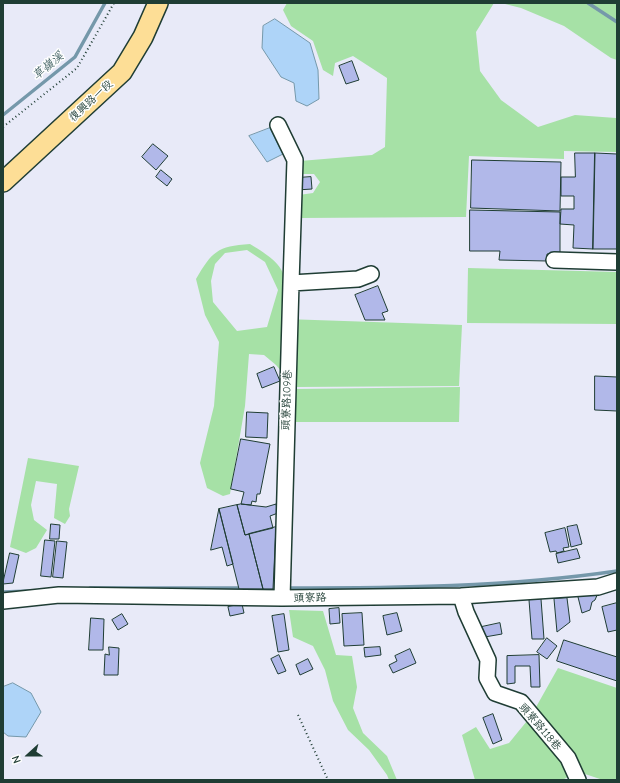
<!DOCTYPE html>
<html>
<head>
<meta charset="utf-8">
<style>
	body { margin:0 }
	#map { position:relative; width:620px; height:783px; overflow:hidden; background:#e8eaf8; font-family:"Comic Neue",sans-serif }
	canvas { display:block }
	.frame { position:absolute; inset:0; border:4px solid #1f3d34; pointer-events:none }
	.north { position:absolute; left:8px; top:735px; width:40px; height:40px; -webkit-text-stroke:3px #fff; paint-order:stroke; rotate:249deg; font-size:11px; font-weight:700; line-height:16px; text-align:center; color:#1f3d34 }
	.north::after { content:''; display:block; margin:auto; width:14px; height:18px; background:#1f3d34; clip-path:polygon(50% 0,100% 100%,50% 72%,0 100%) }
</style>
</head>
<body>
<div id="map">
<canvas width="620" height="783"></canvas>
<div class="frame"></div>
<div class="north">N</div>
</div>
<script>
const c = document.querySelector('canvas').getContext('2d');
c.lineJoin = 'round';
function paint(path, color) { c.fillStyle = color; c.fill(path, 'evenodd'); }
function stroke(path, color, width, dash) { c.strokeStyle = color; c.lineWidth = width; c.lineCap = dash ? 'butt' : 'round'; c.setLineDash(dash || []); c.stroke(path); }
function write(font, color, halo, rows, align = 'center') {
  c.font = font + ' "Comic Neue","LXGW WenKai TC",sans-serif'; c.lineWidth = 3; c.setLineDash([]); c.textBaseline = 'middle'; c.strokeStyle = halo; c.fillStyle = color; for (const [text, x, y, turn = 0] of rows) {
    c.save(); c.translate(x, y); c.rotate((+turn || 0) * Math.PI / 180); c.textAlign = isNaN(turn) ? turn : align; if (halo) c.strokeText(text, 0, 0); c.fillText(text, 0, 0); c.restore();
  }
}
paint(new Path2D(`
	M 287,3 L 494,3 L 476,32 L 480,71 L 501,100 L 538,127 L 575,115 L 616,118 L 617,152 L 564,151 L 564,159 L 469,156 L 466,217 L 298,218 L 299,195 L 313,193 L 320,182 L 314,174 L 300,174 L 300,161 L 372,155 L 385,147 L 387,78 L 353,56 L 335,63 L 333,76 L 323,70 L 313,41 L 291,26 L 283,10 Z
	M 501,3 L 617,3 L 617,60 L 611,58 L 564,26 L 521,8 Z
	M 250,244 C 290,268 287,274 285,319 L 462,325 L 459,386 L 295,387 L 276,365 L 264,355 L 249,354 L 245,406 L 230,494 L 223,496 L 207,488 L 200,463 L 214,406 L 219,342 L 205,315 L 196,279 C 212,252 217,246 250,244 ZM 247,250 L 265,262 L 278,290 L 267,327 L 237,331 L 213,302 L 211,281 L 215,264 L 225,253 Z
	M 468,268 L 617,272 L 617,324 L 467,323 Z
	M 460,387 L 459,422 L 295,422 L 295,389 Z
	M 28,458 L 79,466 L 69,509 L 70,516 L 65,524 L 54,518 L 57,484 L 36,481 L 31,505 L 34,520 L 47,530 L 36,548 L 26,553 L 10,547 Z
	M 289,610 L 323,611 L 336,655 L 352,656 L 357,687 L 353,708 L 363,733 L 387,756 L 397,780 L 389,780 L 387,775 L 369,750 L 348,730 L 333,701 L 325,670 L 313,646 L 293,637 Z
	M 558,668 L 617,688 L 617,780 L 603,780 L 579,772 L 562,780 L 475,780 L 462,735 L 476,727 L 490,749 L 509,743 L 531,716 Z`), '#a6e1a6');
const water = new Path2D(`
	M 275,19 L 310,43 L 318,70 L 319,99 L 307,106 L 296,101 L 294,83 L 281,77 L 262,48 L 263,26 Z
	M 270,128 L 283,154 L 267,162 L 249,136 Z
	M 13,683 L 31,693 L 41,712 L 26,737 L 8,736 L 3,732 L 3,687 Z`);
paint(water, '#aed4f8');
stroke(water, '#7598aa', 1);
stroke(new Path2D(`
	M 588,3 L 617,22
	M 3,115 L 75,57 L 105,3
	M 90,588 L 242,588
	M 286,588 C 396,588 508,587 617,571
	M 3,592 L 30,591`), '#7598aa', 3.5);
const building = new Path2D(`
	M 352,61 L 359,80 L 346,84 L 339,66 Z
	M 153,144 L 168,156 L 156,170 L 142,157 Z
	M 575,153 L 595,153 L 593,249 L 573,248 L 574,225 L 560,224 L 561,209 L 574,209 L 574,196 L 561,196 L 561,177 L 575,177 Z
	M 595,153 L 617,154 L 617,249 L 593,249 Z
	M 472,160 L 561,162 L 560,211 L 471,208 Z
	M 161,170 L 172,179 L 167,186 L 156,177 Z
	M 311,177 L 312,189 L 297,190 L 297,178 Z
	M 470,210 L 560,212 L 560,254 L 547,254 L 547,261 L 499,260 L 500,251 L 470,251 Z
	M 378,286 L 388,311 L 382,313 L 385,320 L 365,320 L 355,295 Z
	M 274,367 L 280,381 L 262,388 L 257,374 Z
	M 595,376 L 617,377 L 617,411 L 595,410 Z
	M 247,412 L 268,413 L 267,438 L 246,437 Z
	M 241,439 L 270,444 L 260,494 L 257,494 L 256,502 L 252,501 L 251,505 L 241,504 L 244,492 L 231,489 Z
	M 241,504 L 266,507 L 276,504 L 278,513 L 270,516 L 273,528 L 245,535 L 237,505 Z
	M 237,505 L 245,535 L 249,534 L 263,589 L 239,589 L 219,509 Z
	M 219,509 L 233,564 L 227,566 L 222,547 L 211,550 Z
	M 51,524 L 60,525 L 59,539 L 50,539 Z
	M 577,525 L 582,544 L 571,547 L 567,527 Z
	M 276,527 L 273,589 L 263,589 L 249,534 Z
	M 565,528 L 569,547 L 563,548 L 564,551 L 557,553 L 556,551 L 550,552 L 545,533 Z
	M 45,540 L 55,541 L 51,577 L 41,576 Z
	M 57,541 L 67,542 L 63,578 L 53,577 Z
	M 577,549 L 580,558 L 558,563 L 556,554 Z
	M 10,553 L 19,555 L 13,583 L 3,584 Z
	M 598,593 L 595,600 L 592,602 L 590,610 L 582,613 L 578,597 Z
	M 567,598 L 570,622 L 557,632 L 554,599 Z
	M 541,599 L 544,639 L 532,639 L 529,600 Z
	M 617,603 L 617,630 L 608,632 L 602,607 Z
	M 242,604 L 244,613 L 230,616 L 228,607 Z
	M 339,608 L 340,623 L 330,624 L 329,609 Z
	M 362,613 L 364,645 L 344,646 L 342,614 Z
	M 397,613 L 402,631 L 387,635 L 383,616 Z
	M 122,614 L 128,624 L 118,630 L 112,620 Z
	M 284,614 L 289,650 L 278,652 L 272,616 Z
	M 91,618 L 104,619 L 103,650 L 89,650 Z
	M 500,623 L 502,634 L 479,638 L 477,628 Z
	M 547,638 L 557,646 L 547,659 L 537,652 Z
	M 564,640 L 617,657 L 617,681 L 557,661 Z
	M 109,647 L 119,648 L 118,675 L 104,675 L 105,654 L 109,655 Z
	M 380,647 L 381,655 L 365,657 L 364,648 Z
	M 410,649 L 416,663 L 393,673 L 389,665 L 397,661 L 395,656 Z
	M 279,655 L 286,671 L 278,674 L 271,659 Z
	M 539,655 L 540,687 L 531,687 L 530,666 L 515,666 L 515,683 L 507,684 L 507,656 Z
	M 308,659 L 313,669 L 300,675 L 296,665 Z
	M 493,714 L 502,740 L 493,744 L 483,718 Z`);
paint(building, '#b1b8e9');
stroke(building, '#1f3d34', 1);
const minor = new Path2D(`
	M 278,125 L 295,160 L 291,283
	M 554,260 L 617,262
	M 461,596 L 466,612 L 488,660 L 487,678 L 495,693 L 521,702 L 568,758 L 578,780
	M 282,598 L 291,283 L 358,279 L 371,274
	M 3,601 L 59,595 L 282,598 L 461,596 L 598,587 L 617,581`);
const major = new Path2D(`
	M 3,182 L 122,72 L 143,37 L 158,3`);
stroke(minor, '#1f3d34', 18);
stroke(major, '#1f3d34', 22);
stroke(new Path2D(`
	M 3,127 L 77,68 L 114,3
	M 298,715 L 328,780`), '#1f3d34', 2, [1, 3]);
stroke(minor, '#fff', 15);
stroke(major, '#fdde96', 19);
write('11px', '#1f3d34', '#fff', [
	["復興路一段",91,101,-43],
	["頭寮路109巷",287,400,-88],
	["頭寮路",310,598,-1],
	["頭寮路118巷",540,727,49]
]);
write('italic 12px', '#436365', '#fff', [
	["草嶺溪",48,66,-39]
]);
</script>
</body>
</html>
